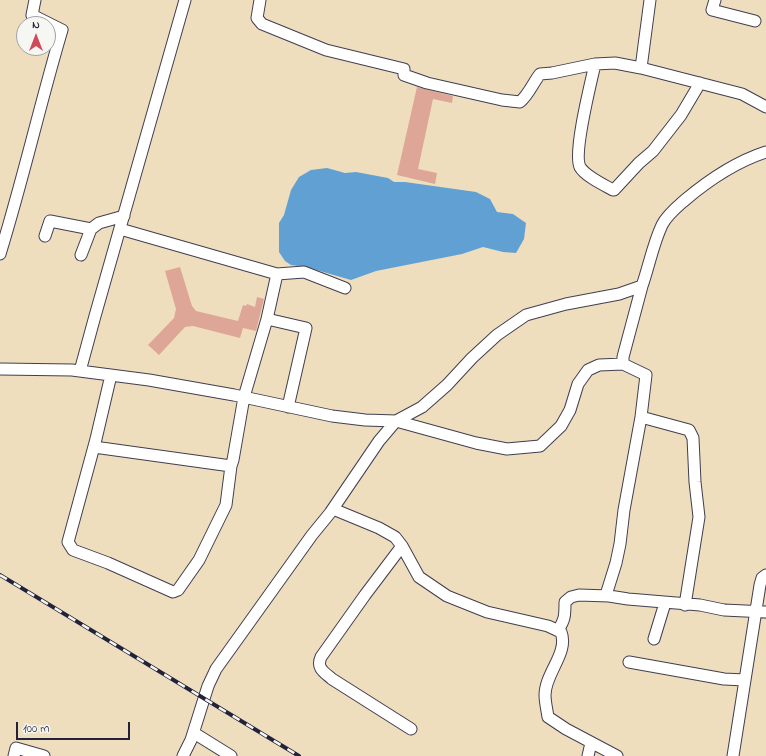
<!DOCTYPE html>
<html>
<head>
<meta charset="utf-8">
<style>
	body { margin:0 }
	#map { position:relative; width:766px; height:756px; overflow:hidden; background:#eedebe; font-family:"Indie Flower",sans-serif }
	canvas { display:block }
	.north { position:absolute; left:16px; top:16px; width:40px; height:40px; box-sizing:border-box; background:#f6f6f2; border:1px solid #a1a1a9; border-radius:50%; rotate:0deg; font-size:11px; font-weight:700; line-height:16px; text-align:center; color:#22223b }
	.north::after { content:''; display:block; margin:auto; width:14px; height:18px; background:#d1495b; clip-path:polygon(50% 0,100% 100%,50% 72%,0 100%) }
	.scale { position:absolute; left:16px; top:722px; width:114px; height:18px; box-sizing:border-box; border:2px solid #22223b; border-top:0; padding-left:5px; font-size:12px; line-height:14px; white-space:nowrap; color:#22223b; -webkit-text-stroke:3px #f6f6f2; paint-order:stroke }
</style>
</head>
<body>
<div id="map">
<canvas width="766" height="756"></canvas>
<div class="north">N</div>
<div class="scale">100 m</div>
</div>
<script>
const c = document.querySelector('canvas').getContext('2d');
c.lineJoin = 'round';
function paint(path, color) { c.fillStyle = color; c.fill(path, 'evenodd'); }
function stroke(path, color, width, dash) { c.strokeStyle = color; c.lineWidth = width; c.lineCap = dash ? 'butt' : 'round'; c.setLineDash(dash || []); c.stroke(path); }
paint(new Path2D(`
	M 327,168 L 345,173 L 356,172 L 388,178 L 394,182 L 405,182 L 476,192 L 490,199 L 497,212 L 513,214 L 526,223 L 524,239 L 516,253 L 503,252 L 483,247 L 462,254 L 376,271 L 351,280 L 306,267 L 291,265 L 285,261 L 279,252 L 279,223 L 284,215 L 291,190 L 299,177 L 311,170 Z`), '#60a0d3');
paint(new Path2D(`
	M 417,87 L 453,96 L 452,103 L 433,99 L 418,169 L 437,173 L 435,184 L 397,175 Z
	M 180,267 L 192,306 L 196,311 L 238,321 L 243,305 L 246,306 L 247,304 L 255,307 L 257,297 L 264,299 L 256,331 L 243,328 L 240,338 L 193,326 L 185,327 L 159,355 L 148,345 L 174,318 L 176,309 L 165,271 Z`), '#dea697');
const minor = new Path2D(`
	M 260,0 L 257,18 L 262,24 L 326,50 L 404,69 L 404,75 L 427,83 L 502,100 L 520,102 C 529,94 533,83 540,74 L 552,73 L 595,64 L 615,63 L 641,68 L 742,94 L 766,107
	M 715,0 L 712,10 L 755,21
	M 595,64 C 591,82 573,153 580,167 C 585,176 604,185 613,190 L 614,190 L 639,163 L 653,151 L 681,115 L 700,83
	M 641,68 L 650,0
	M 120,229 L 277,274 L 304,272 L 345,288
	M 45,236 L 50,221 L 91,229 L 99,223 L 124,216
	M 0,254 C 23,180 40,104 62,30 L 32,15 L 35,0
	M 81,255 L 91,229
	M 277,274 L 267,319 L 306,328 L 288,407
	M 623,364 L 623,357 L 642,286
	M 0,369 L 72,370 L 149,380 L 234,395 L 332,416 L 365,420 L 396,421 L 422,407 L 447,385 L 472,358 L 497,335 L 526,315 L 566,304 L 619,294 L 642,286 C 649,266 653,244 662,225 C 667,215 677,207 685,200 C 710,179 735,162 766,152
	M 80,371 L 95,316 L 185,0
	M 111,375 L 96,439 L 68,542 L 73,550 L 108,563 L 173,592 L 178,590 L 199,560 L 226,505 L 231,466 L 233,460 L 244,397 L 267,319
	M 641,417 L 689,430 L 693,438 L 695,482 L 699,517 L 685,605
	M 94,447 L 231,466
	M 333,509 L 379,528 L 395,537 L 402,546 L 419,577 L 447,596 L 487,612 L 548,626 L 561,632 C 569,653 545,673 545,695 C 545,702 547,710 548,717 L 566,729 L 617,756
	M 402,546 L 365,595 L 321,657 C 316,668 324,672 332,679 L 411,729
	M 558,630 C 565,620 565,615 565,602 L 571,597 L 579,595 L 609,596 L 628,599 L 700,605 L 724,610 L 766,612
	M 654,639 L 665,603
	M 629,662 L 724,679 L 745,680
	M 194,733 L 231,756
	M 14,756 L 16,748 L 44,756
	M 183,756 L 191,740 L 208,686 L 216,669 L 312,535 L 330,513 L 379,441 L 396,421 L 476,443 L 507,449 L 540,446 L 561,426 L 570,410 L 578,384 L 588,370 L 599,365 L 623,364 L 646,375 L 641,417 L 624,510 L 620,544 L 616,563 L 606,595
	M 588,756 L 591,743
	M 733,756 L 760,585 L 762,578 L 766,575`);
stroke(minor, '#413e4f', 13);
stroke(minor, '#fff', 11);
const rail = new Path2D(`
	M 0,575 L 299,756`);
stroke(rail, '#22223b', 4);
stroke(rail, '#f6f6f2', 2.5, [8]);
</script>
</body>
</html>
